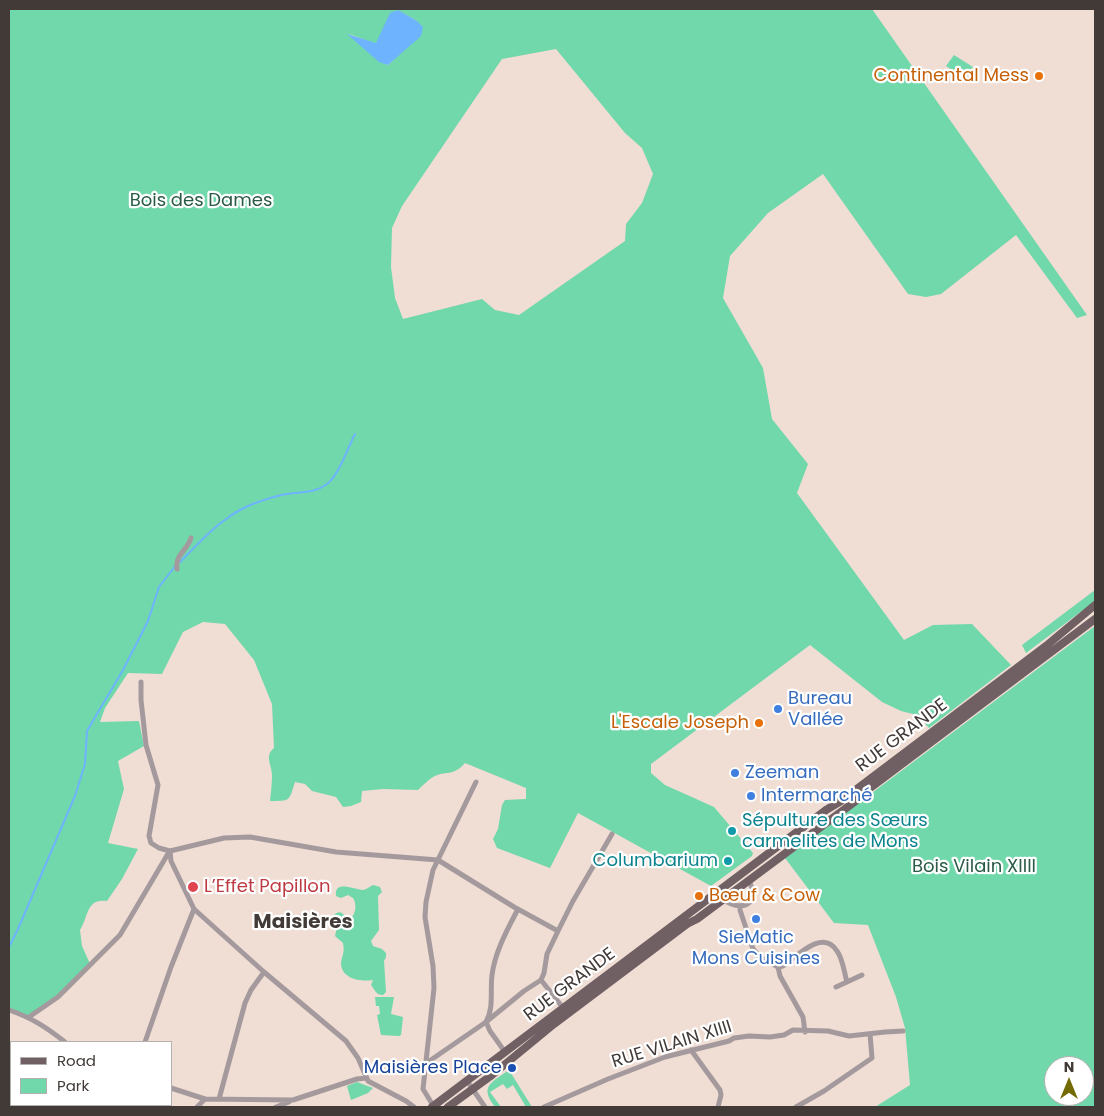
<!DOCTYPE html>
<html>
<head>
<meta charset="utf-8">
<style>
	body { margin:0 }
	#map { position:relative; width:1104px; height:1116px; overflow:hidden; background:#f0ddd3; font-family:Poppins,sans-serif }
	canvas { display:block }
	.frame { position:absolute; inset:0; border:10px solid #423a37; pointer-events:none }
	.legend { position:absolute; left:10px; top:1041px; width:162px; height:65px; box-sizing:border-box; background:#fff; border:1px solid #b3b0af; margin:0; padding:6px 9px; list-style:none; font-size:15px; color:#423a37 }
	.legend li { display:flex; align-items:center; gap:10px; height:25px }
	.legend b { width:25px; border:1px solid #b3b0af }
	.north { position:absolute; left:1044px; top:1056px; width:50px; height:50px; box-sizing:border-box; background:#fff; border:1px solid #b3b0af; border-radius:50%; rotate:0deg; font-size:14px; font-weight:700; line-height:20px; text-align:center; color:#423a37 }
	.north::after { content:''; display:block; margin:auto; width:18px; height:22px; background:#746a03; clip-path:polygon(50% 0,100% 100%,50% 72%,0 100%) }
</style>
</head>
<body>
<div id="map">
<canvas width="1104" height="1116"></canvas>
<div class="frame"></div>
<ul class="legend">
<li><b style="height:6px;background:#706064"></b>Road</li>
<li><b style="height:14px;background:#71d8ac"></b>Park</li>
</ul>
<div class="north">N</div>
</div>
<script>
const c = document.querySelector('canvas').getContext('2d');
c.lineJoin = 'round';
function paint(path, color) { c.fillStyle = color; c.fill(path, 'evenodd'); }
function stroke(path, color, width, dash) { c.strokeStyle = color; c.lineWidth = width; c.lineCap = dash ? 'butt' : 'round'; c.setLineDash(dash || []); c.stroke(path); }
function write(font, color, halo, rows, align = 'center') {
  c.font = font + ' Poppins,sans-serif'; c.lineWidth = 4.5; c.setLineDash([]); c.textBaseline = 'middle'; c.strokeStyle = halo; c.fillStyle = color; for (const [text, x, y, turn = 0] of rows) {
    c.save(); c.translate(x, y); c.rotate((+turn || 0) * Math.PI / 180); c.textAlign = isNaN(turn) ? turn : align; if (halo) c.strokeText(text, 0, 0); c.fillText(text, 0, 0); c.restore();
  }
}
paint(new Path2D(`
	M 9,9 L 872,9 L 1087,315 L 1077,318 L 1016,235 L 941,294 L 926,297 L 908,294 L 823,174 L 768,213 L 730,256 L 723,298 L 763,368 L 772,419 L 808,464 L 797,493 L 904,640 L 933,625 L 972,624 L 1011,665 L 929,728 L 917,715 L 901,711 L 882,702 L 810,645 L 651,764 L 651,773 L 665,785 L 714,807 L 753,853 L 752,856 L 711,886 L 578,813 L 550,868 L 497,848 L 493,839 L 498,829 L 502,805 L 505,800 L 526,799 L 526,788 L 465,763 C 453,777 446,770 433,777 C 428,780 422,786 418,790 L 383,789 L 362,791 L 361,802 L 351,806 L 343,807 L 336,797 L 312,791 L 305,784 L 295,782 C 289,801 291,801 270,801 C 271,792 272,783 272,775 C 272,765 264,756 274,748 L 272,704 L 254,660 L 225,624 L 203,622 L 183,632 L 162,674 L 128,673 L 105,708 L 100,722 L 139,721 L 144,746 L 118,761 L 124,789 L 108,843 L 138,849 L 122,879 L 107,901 C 86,898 89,916 80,930 L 82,946 L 91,966 L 79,979 L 29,1017 L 9,1010 ZM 397,10 L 417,21 L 402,51 L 388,65 L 349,34 L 376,44 ZM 556,49 L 625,133 L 642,148 L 653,174 L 642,203 L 626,224 L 625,241 L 519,315 L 495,310 L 482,299 L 403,319 L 395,298 L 391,267 L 392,228 L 402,206 L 502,59 Z
	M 954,55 L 973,67 L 965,79 L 946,66 Z
	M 1095,590 L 1095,601 L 1026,653 L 1022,645 Z
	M 1095,626 L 1095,1107 L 875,1107 L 910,1085 L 905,1028 L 896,997 L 868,925 L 834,923 L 785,858 ZM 1054,1066 L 1084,1066 L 1084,1096 L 1054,1096 Z
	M 373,885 L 380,887 L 382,892 L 378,896 L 379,930 L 371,941 L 373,946 L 382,949 L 386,953 L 386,957 L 384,961 L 386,992 L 383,995 C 376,995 375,990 371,985 L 373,980 C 361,982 341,979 341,963 C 342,955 345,953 343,943 L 335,936 L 337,927 L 332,922 L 332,916 C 343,908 341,915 350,919 C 356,914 357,904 353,898 L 348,895 L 341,898 L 336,896 C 334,880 353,889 362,890 C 366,890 369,887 373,885 Z
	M 375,997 L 394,997 L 391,1014 L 403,1017 L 401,1035 L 399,1036 L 381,1035 L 377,1015 L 380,1014 L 379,1006 L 376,1006 Z
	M 509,1070 L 532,1107 L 526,1107 L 513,1085 L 507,1089 L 503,1084 L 490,1092 L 501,1107 L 495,1107 C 479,1086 491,1083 509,1070 Z
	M 357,1082 L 373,1088 L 368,1093 L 351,1100 L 347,1086 Z`), '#71d8ac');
paint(new Path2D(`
	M 398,10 L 417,21 L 423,27 L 421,36 L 388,65 L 379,62 L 347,34 L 376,43 L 390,13 Z`), '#6eb3fe');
stroke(new Path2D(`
	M 180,562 C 203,539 225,513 258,502 C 267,499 278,495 287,494 C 304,491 313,494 327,484 C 339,475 348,447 355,434
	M 9,947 L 18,929 L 75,796 L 85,764 L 87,731 L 123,670 L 148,621 L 159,587 L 176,565`), '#6eb3fe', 2);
stroke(new Path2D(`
	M 177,569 C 175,554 187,551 191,538
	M 141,682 L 141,700 L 146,745 L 158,785 L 149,836 L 151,843 L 159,848 L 170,851 L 224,838 L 250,837 L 336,852 L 438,860 L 514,907 L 558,931
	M 170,851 L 171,861 L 194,909 L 264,972 L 346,1041 L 358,1058 L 368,1081 L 406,1101 L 414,1107
	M 725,887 L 723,899 C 732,907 752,911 753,893 C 753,889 750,884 749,880
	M 740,906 L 740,910 L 753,949 L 760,957 L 778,967 L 780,976 L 803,1017 L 805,1032
	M 778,967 L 783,966 C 797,956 823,928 837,951 C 843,959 844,972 847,982
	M 836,987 L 862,975
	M 564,1009 L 541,980 L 544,973 L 547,954 L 558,931 L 573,901 L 612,834
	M 9,1010 C 32,1018 46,1027 65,1042
	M 29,1017 L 58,997 L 120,935 L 169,852
	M 145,1042 L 171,967 L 194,909
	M 691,1050 L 720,1090 L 721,1095 L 718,1107
	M 505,1052 L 490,1031 L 486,1022 C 494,1008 490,991 492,975 C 495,952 507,930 518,909
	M 425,1064 L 486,1022 L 524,991 L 541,980
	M 467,1081 L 485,1107
	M 171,1088 L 205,1099 L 293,1100 L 357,1079 L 367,1078
	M 219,1099 L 245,1003 L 251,990 L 264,972
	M 197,1107 L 205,1099
	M 276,1107 L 289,1102
	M 434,1107 L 423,1089 L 434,988 L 433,966 L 425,917 L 426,902 L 433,870 L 476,782
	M 544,1107 L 608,1079 L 665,1057 L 729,1041 L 734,1038 L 749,1036 L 770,1037 L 784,1035 L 793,1030 L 828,1031 L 849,1036 L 885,1032 L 903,1031
	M 796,1107 L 824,1091 L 872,1058 L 870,1034`), '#a49a9d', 5);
stroke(new Path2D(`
	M 432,1107 L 826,810 L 841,801 L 1046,646 L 1095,605
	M 448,1107 L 492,1075 L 554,1024 L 687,924 L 697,919 L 857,800 L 866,791 L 1095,619`), '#706064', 8);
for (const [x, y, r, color] of [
	[1039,76,5,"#e8710a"],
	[778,709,5,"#3f7fe0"],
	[759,723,5,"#e8710a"],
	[735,773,5,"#3f7fe0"],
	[751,796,5,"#3f7fe0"],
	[732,831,5,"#0f9aa8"],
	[728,861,5,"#0f9aa8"],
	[193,887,6,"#e0444e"],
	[699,896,5,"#e8710a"],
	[756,919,5,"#3f7fe0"],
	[512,1068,5,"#1a4fb4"]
]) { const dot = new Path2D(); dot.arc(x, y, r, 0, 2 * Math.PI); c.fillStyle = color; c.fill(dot); stroke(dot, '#fff', 2); }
write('18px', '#c56008', '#fff', [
	["Continental Mess",1029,76],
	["L'Escale Joseph",749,723],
	["Bœuf & Cow",709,896,"left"]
], 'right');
write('18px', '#2b5b46', '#fff', [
	["Bois des Dames",201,201],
	["Bois Vilain XIIII",974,867]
]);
write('18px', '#366cbe', '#fff', [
	["Bureau",788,699],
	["Vallée",788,720],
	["Zeeman",745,773],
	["Intermarché",761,796],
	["SieMatic",756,938,"center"],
	["Mons Cuisines",756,959,"center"]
], 'left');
write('18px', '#423a37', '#fff', [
	["RUE GRANDE",902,736,-37],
	["RUE GRANDE",570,985,-37],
	["RUE VILAIN XIIII",672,1045,-17]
]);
write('18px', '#0d838f', '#fff', [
	["Sépulture des Sœurs",742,821],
	["carmelites de Mons",742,842],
	["Columbarium",718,861,"right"]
], 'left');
write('18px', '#be3a42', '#fff', [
	["L’Effet Papillon",204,887]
], 'left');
write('18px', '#164399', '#fff', [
	["Maisières Place",502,1068]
], 'right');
write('bold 20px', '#423a37', '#fff', [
	["Maisières",303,923]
]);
</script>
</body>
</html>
